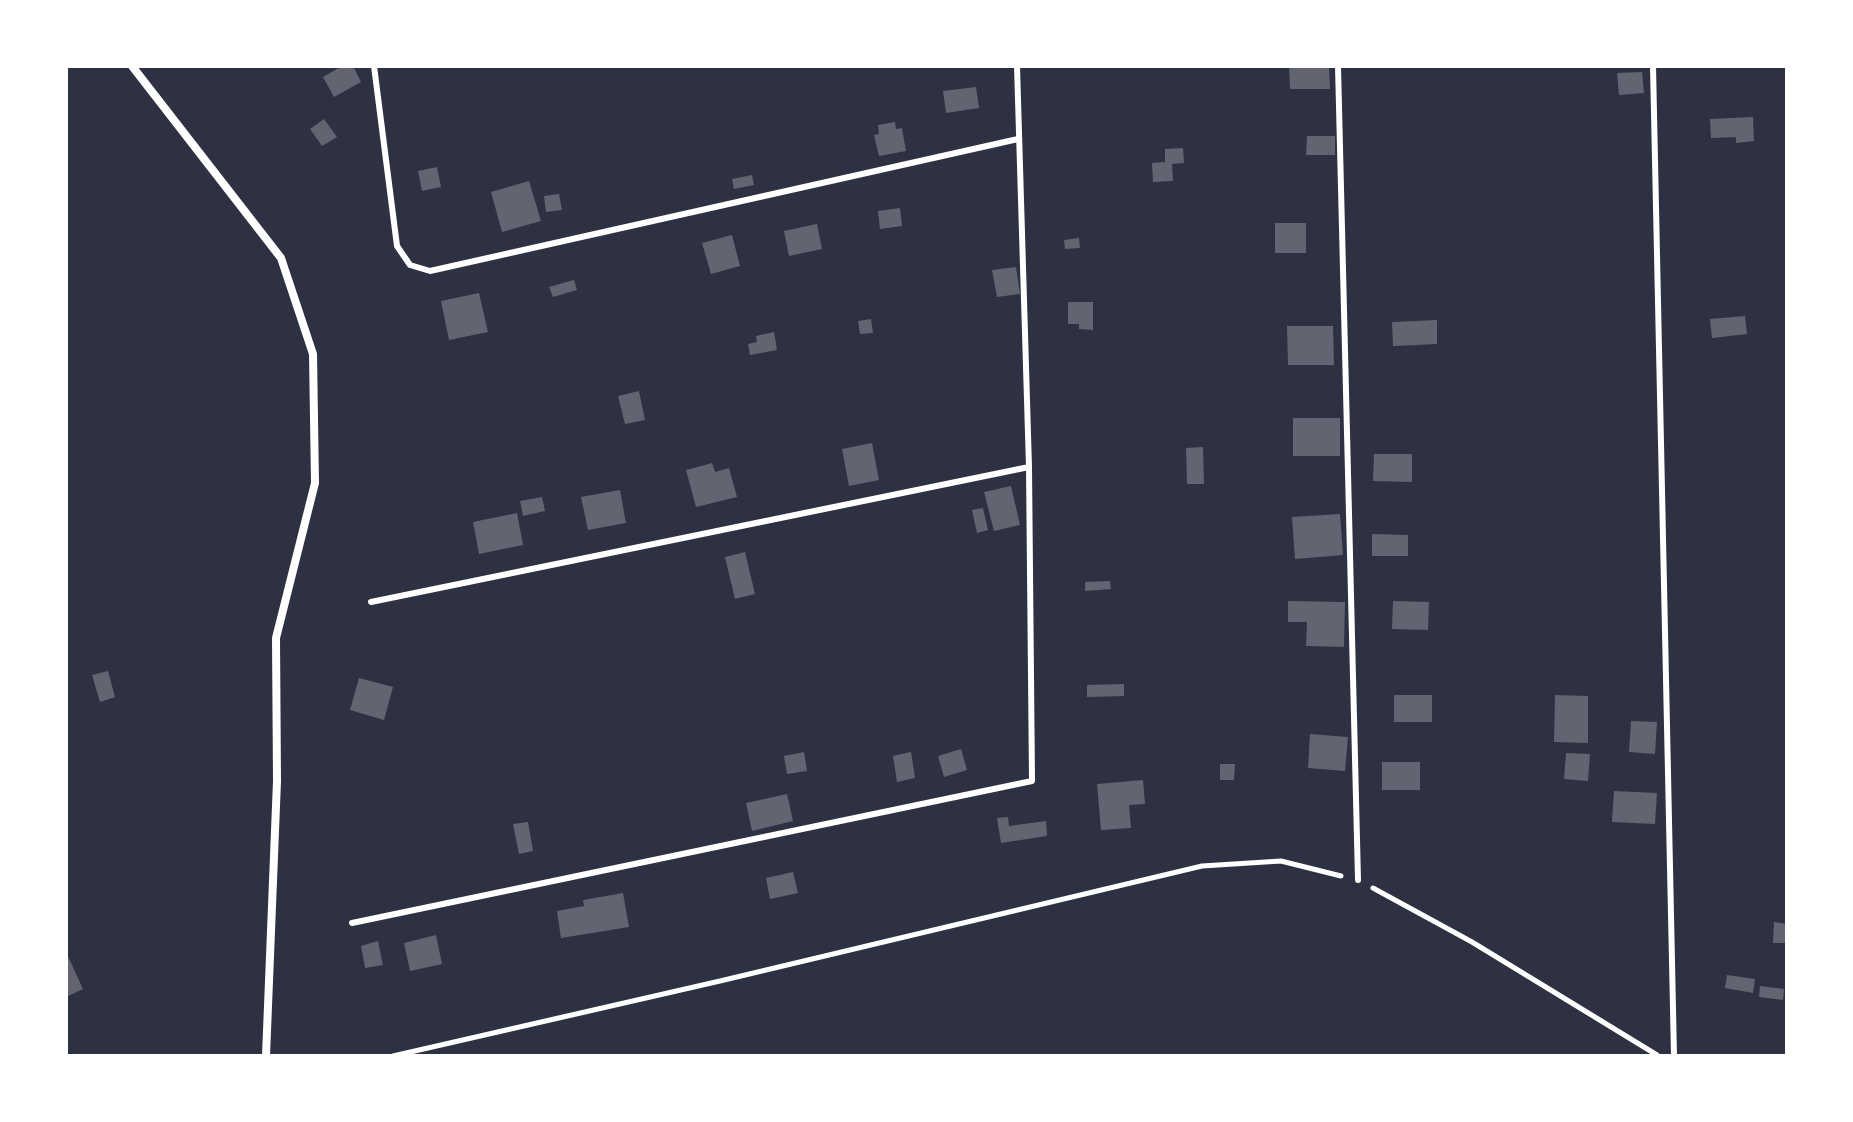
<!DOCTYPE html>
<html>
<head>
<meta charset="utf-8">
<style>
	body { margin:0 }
	#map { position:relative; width:1853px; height:1122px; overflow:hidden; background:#2d3142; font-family:"Playfair Display",serif }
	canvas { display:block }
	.frame { position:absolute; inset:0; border:68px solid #fff; pointer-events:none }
</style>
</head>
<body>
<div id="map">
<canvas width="1853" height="1122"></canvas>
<div class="frame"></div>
</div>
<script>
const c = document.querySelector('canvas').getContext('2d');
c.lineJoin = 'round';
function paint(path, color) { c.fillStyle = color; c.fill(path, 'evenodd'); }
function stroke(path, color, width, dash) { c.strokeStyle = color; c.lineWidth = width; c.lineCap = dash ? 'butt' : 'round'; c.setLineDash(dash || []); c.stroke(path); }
paint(new Path2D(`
	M 342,66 L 353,66 L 361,82 L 334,97 L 323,77 Z
	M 1289,66 L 1329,66 L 1330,89 L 1290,89 Z
	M 1642,72 L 1644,93 L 1619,95 L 1617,73 Z
	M 976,87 L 979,108 L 946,113 L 943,91 Z
	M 1753,117 L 1754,141 L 1736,143 L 1736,137 L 1711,138 L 1710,119 Z
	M 324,119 L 337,137 L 322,146 L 310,129 Z
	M 895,122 L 896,129 L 902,128 L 906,151 L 879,156 L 874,135 L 879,134 L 878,125 Z
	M 1307,136 L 1335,136 L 1335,155 L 1306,155 Z
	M 1183,148 L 1184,163 L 1172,164 L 1173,181 L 1153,182 L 1152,163 L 1165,162 L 1165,149 Z
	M 437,167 L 441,187 L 422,191 L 418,171 Z
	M 752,175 L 754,185 L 734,189 L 732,179 Z
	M 529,181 L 541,221 L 502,232 L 491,192 Z
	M 559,194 L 562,210 L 546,212 L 544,196 Z
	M 900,208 L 902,226 L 880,229 L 878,211 Z
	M 1275,223 L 1306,223 L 1306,253 L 1275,253 Z
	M 817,224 L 822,249 L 789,256 L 784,231 Z
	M 732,235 L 740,266 L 711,274 L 702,243 Z
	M 1079,238 L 1080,248 L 1065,249 L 1064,240 Z
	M 1016,267 L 1020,294 L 997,297 L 992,270 Z
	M 574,280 L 577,290 L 553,297 L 549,287 Z
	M 479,293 L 488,332 L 449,340 L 441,301 Z
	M 1068,302 L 1093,302 L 1093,330 L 1079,329 L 1079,324 L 1068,324 Z
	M 1745,316 L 1747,334 L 1712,338 L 1710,319 Z
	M 871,319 L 873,333 L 860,334 L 858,321 Z
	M 1437,320 L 1437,344 L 1393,346 L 1392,322 Z
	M 1287,326 L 1333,326 L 1334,365 L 1288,365 Z
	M 774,332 L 777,350 L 750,355 L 748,344 L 757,342 L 756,336 Z
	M 639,391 L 645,420 L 625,424 L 618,396 Z
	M 1293,418 L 1340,418 L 1340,456 L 1293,456 Z
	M 872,443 L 879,480 L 849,486 L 842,449 Z
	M 1203,447 L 1204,484 L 1187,484 L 1186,448 Z
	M 1374,454 L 1412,454 L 1412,482 L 1373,481 Z
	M 712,463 L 715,472 L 729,468 L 737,497 L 696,507 L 686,470 Z
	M 1011,486 L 1020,525 L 994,531 L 984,492 Z
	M 620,490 L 626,523 L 588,530 L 581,497 Z
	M 542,497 L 545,511 L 523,516 L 520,501 Z
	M 983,508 L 988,530 L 977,533 L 972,510 Z
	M 517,513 L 523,545 L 479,554 L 473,522 Z
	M 1340,514 L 1343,555 L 1295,559 L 1292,517 Z
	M 1372,534 L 1408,535 L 1408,556 L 1372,556 Z
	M 745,552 L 755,594 L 735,599 L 725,557 Z
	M 1110,581 L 1111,589 L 1085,591 L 1085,582 Z
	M 1288,601 L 1345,602 L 1344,647 L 1306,646 L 1307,622 L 1288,622 Z
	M 1393,601 L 1429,602 L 1428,630 L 1392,629 Z
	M 108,671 L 115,697 L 100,702 L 92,675 Z
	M 359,678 L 393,687 L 384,720 L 350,710 Z
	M 1124,684 L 1124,696 L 1087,697 L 1087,685 Z
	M 1394,695 L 1432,695 L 1432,722 L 1394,722 Z
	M 1555,695 L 1588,696 L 1588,743 L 1554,742 Z
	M 1631,721 L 1657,722 L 1655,754 L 1629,752 Z
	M 1310,734 L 1348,737 L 1345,771 L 1308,768 Z
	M 961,749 L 967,770 L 944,777 L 938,756 Z
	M 804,752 L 807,771 L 787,774 L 784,756 Z
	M 911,752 L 915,778 L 897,782 L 893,756 Z
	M 1566,753 L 1590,754 L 1588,781 L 1564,779 Z
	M 1382,762 L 1420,762 L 1420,790 L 1382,790 Z
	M 1220,764 L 1235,764 L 1234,780 L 1220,780 Z
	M 1143,780 L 1145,804 L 1129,805 L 1131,828 L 1101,830 L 1097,784 Z
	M 1614,791 L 1657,793 L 1655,824 L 1612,822 Z
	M 787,794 L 793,821 L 752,831 L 746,803 Z
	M 1008,817 L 1009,826 L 1046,821 L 1047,836 L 1001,843 L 997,818 Z
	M 528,822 L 533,851 L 519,854 L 513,824 Z
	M 793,872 L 798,893 L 770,899 L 766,878 Z
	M 623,893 L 629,927 L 561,938 L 557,911 L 584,906 L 583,900 Z
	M 1774,922 L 1787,924 L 1787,943 L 1773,943 Z
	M 436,935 L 442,964 L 410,971 L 404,943 Z
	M 378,941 L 383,965 L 365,968 L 361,946 Z
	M 66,952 L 83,989 L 66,997 Z
	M 1727,975 L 1755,979 L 1753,993 L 1725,988 Z
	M 1760,986 L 1784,989 L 1783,1000 L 1759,997 Z`), '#626471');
stroke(new Path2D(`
	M 1373,888 L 1472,942 L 1657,1055
	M 393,1056 L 720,981 L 1202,866 L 1281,861 L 1341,876`), '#fff', 5);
stroke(new Path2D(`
	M 374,66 L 397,246 L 410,265 L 430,271 L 1018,139
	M 1338,66 L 1358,880
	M 1653,66 L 1674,1056
	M 371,602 L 1029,467
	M 352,923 L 1032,781 L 1029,467 L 1017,66`), '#fff', 6);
stroke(new Path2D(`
	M 132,66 L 281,258 L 313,354 L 315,483 L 276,638 L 277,781 L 266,1056`), '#fff', 8);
</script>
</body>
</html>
